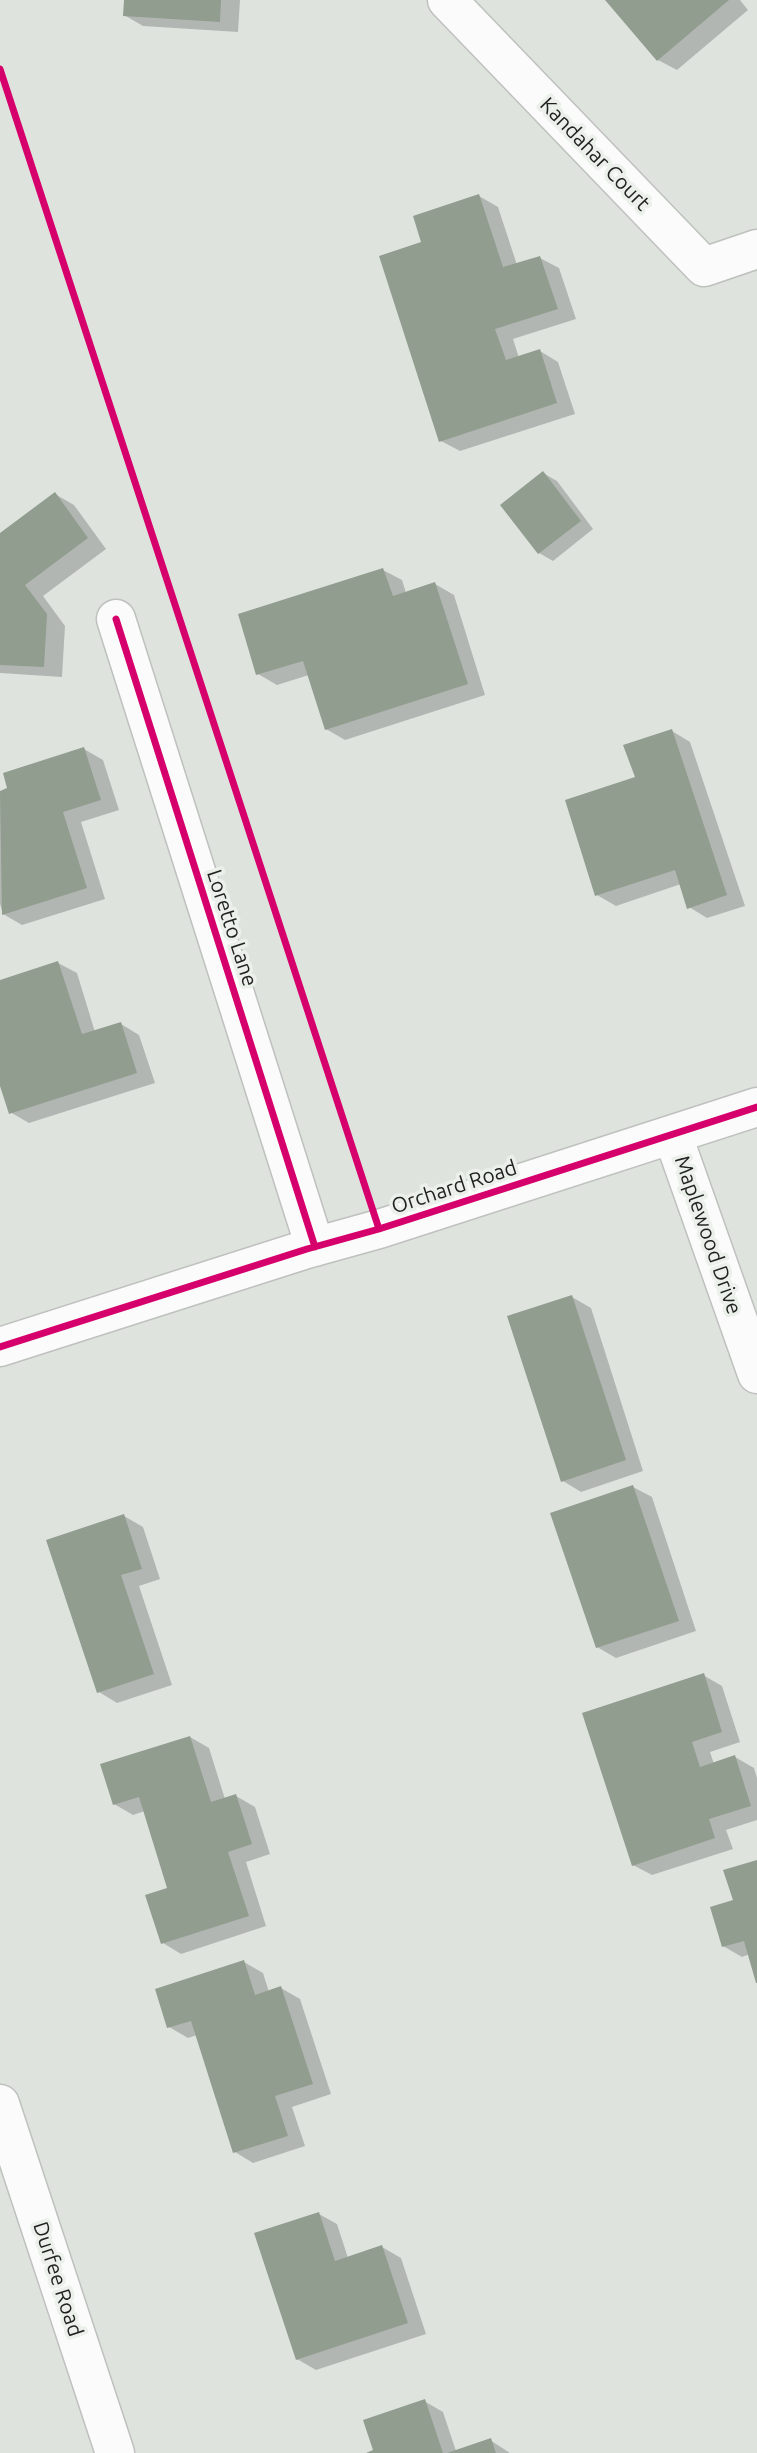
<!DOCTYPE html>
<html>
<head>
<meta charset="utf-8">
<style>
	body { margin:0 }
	canvas { display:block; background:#dfe3de }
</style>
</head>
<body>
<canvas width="757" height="2453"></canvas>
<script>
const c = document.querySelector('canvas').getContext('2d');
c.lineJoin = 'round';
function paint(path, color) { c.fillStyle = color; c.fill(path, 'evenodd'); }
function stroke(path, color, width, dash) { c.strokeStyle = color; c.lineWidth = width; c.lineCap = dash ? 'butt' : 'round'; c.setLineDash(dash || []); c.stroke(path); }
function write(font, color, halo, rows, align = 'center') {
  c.font = font + ' Ubuntu,sans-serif'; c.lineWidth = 7; c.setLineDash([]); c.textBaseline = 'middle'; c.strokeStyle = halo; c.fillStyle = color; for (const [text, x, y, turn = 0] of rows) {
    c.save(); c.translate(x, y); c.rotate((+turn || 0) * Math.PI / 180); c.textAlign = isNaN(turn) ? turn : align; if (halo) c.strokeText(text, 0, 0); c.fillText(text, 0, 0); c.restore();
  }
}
paint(new Path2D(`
	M 125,0 L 240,0 L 238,32 L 143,26 L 124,15 Z
	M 608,0 L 740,0 L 748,10 L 677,70 L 658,60 Z
	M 479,196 L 498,207 L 517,265 L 540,258 L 559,268 L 576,319 L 513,339 L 519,358 L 540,351 L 558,362 L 575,414 L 460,451 L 441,441 L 423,243 Z
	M 543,473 L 557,481 L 593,529 L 553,561 L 539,553 Z
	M 55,494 L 74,505 L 106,549 L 43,596 L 65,626 L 62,677 L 0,673 L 0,535 Z
	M 383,570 L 402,580 L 406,593 L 435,584 L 454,595 L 485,695 L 345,740 L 326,729 L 309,675 L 277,685 L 258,674 Z
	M 672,731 L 690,742 L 745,906 L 707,918 L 689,907 L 681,884 L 616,906 L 597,895 L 637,778 Z
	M 84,749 L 103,760 L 119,810 L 81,822 L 105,899 L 22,925 L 3,914 L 0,904 L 0,793 Z
	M 58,963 L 77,973 L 95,1032 L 121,1024 L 139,1035 L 155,1083 L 29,1123 L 10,1112 L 0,1080 L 0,982 Z
	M 572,1297 L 591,1308 L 643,1471 L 581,1492 L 563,1481 Z
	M 633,1487 L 652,1497 L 696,1631 L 616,1658 L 597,1647 Z
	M 124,1516 L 143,1527 L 160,1579 L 139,1586 L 172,1685 L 117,1703 L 99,1692 Z
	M 703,1675 L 722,1686 L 740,1742 L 710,1752 L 714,1764 L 735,1757 L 754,1768 L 757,1778 L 757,1820 L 726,1830 L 733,1849 L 652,1875 L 633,1865 Z
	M 190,1737 L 209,1748 L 225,1799 L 236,1796 L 255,1807 L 270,1854 L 246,1862 L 266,1926 L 181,1954 L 163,1943 L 169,1889 L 145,1811 L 133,1815 L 114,1804 Z
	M 757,1862 L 757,1979 L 750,1954 L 742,1957 L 723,1946 L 735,1901 Z
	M 244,1962 L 263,1973 L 269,1992 L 281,1988 L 300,1999 L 331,2094 L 292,2107 L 305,2146 L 253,2163 L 235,2152 L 197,2035 L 188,2038 L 169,2027 Z
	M 319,2214 L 337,2224 L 348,2258 L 382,2247 L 401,2258 L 426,2334 L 316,2370 L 297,2359 Z
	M 424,2401 L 443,2412 L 456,2451 L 490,2440 L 510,2453 L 370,2453 L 375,2451 Z`), '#0003');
paint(new Path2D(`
	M 124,0 L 221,0 L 220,22 L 123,16 Z
	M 605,0 L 729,0 L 657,61 Z
	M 479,194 L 503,267 L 540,256 L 558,309 L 495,329 L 506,360 L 540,349 L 557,403 L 439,442 L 379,256 L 421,242 L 413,216 Z
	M 543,471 L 581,521 L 538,554 L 500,505 Z
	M 55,492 L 88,538 L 25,585 L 47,614 L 44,667 L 0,665 L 0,533 Z
	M 383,568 L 393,596 L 435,582 L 468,684 L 325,730 L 303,661 L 256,675 L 238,614 Z
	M 672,729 L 727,895 L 687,909 L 675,870 L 595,896 L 565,800 L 635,777 L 623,745 Z
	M 84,747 L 101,800 L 63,812 L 87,888 L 2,915 L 0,791 L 7,788 L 3,773 Z
	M 58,961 L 82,1034 L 121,1022 L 137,1073 L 9,1114 L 0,1086 L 0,980 Z
	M 572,1295 L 626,1460 L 561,1482 L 507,1316 Z
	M 633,1485 L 679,1621 L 596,1648 L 550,1513 Z
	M 124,1514 L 142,1569 L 121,1575 L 154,1674 L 97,1693 L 46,1540 Z
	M 704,1673 L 722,1732 L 692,1742 L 700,1767 L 735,1755 L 751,1806 L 709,1819 L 715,1838 L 632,1866 L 582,1713 Z
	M 190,1736 L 211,1802 L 236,1794 L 252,1844 L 228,1852 L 249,1916 L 161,1944 L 145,1895 L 167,1888 L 139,1797 L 113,1805 L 100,1764 Z
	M 757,1860 L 757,1983 L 756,1983 L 744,1941 L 722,1947 L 710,1907 L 733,1900 L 723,1870 Z
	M 244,1960 L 255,1995 L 281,1986 L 313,2084 L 275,2096 L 288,2136 L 233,2153 L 191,2021 L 167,2028 L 155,1989 Z
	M 319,2212 L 335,2261 L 382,2245 L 408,2323 L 296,2360 L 254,2233 Z
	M 425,2399 L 443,2453 L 366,2453 L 373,2450 L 363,2420 Z
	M 491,2438 L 496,2453 L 447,2453 Z`), '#909d8f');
const minor = new Path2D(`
	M 447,0 L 704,267 L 757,249
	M 116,619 L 315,1247
	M 673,1136 L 757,1374
	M 0,1347 L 307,1249 L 379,1229 L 757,1107
	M 0,2104 L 115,2453`);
stroke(minor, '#bec1be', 41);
stroke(minor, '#fafbfa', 38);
stroke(new Path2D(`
	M 0,69 L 379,1229
	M 116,619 L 315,1247
	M 0,1347 L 307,1249 L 379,1229 L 757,1107`), '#d6006c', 7);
write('21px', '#1f211f', '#ebf1ea', [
	["Kandahar Court",595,154,46],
	["Loretto Lane",232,928,72],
	["Orchard Road",454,1187,-18],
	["Maplewood Drive",708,1235,71],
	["Durfee Road",58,2279,72]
]);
</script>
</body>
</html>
